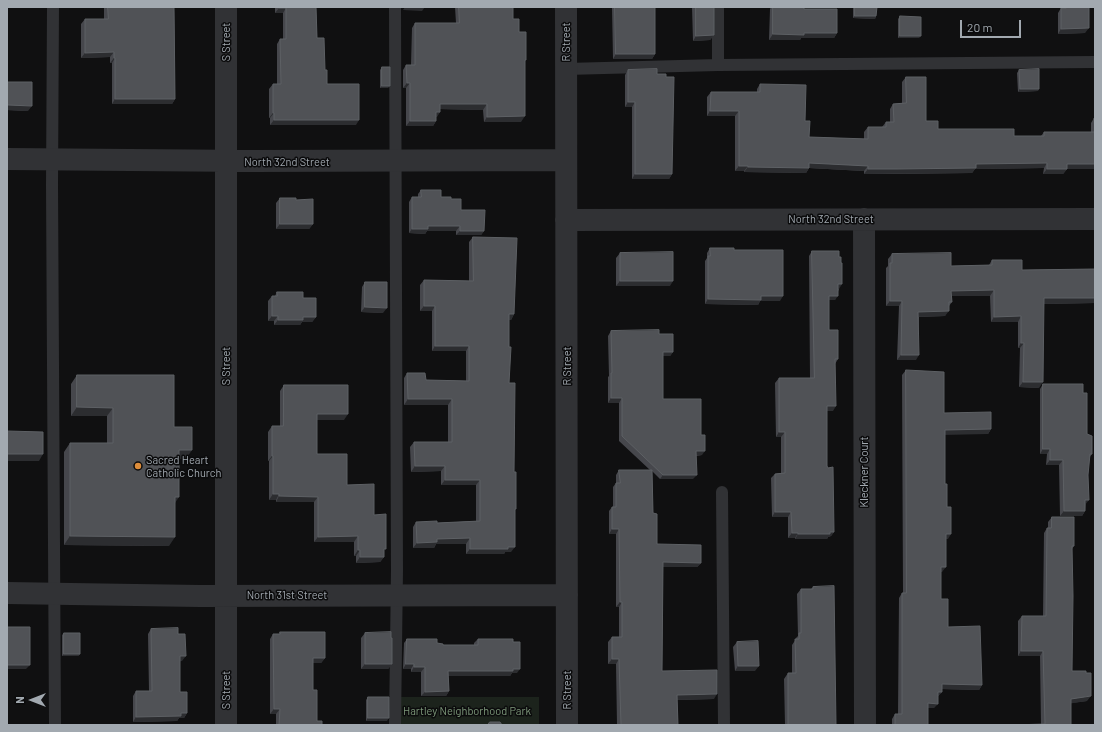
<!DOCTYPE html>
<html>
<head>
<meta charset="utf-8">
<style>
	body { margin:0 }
	#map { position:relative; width:1102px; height:732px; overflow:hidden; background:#101011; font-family:Barlow,sans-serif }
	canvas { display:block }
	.frame { position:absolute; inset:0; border:8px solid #a2a9b0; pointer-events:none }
	.north { position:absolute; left:12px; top:680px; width:40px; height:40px; -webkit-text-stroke:3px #0b0b0c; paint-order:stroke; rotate:270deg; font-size:11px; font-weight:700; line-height:16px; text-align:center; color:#a2a9b0 }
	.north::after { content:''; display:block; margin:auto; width:14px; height:18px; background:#a2a9b0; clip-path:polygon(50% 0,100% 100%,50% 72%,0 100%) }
	.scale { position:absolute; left:960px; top:20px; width:61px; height:18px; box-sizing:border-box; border:2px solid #a2a9b0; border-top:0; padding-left:5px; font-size:12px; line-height:14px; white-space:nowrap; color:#a2a9b0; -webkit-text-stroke:3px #0b0b0c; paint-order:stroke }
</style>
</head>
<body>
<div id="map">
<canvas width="1102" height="732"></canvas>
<div class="frame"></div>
<div class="north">N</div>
<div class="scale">20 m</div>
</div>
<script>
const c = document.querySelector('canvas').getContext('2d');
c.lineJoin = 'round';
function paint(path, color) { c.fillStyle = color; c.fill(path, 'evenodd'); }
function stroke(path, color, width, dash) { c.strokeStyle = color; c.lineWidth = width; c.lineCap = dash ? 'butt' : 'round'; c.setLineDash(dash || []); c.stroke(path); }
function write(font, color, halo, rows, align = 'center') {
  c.font = font + ' Barlow,sans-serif'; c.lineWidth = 3; c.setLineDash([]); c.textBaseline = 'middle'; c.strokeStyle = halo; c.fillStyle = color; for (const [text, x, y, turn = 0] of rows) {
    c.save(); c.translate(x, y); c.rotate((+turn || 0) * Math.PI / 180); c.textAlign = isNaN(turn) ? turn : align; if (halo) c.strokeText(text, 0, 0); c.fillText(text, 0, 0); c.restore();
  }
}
paint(new Path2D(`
	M 395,697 L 539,697 L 539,725 L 395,725 Z`), '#1c231c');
stroke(new Path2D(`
	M 53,7 L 52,185 L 55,725
	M 395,7 L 397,570 L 395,725
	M 718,7 L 718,65
	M 566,69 L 718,65 L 1095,62
	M 722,492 L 724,725`), '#313235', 12);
stroke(new Path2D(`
	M 226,7 L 226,725
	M 566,7 L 567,725
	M 7,159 L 253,161 L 566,160
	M 864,219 L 865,725
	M 566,220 L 1095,219
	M 7,593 L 200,596 L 567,595`), '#313235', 22);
paint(new Path2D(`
	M 104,7 L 174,7 L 175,99 L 172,104 L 112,104 L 112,63 L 110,63 L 110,57 L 81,58 L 81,24 L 85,19 L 104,19 Z
	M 275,7 L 316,7 L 317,38 L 325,70 L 327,84 L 356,125 L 270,125 L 270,118 L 269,118 L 269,89 L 273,84 L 277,84 L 277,44 L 280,39 L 283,39 L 283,13 L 275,13 Z
	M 455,7 L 513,7 L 513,19 L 519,32 L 525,62 L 521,122 L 484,122 L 483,110 L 440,109 L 440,112 L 436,117 L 436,121 L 433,126 L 406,126 L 406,88 L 403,88 L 403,70 L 406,65 L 411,65 L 412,28 L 415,23 L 456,23 Z
	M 612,7 L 656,7 L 655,7 L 655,54 L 652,59 L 613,59 Z
	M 692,7 L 714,7 L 714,35 L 710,40 L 693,41 Z
	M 771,7 L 804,7 L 804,9 L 837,33 L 834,38 L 801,38 L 800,40 L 769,40 L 770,9 Z
	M 853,7 L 877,7 L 876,16 L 875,19 L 853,18 Z
	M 1062,7 L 1089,7 L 1085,33 L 1058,34 L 1058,13 L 1061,8 L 1062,8 Z
	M 900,16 L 919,38 L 898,38 L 898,19 Z
	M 382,67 L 388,88 L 380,88 L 380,70 Z
	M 628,70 L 672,174 L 669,179 L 632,179 L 632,107 L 625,107 L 625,75 Z
	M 1019,70 L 1038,91 L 1018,92 L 1017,73 Z
	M 906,77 L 926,121 L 938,129 L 1014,136 L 1041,136 L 1044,132 L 1091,132 L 1091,123 L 1094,118 L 1095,169 L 1067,169 L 1063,174 L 1043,174 L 1044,168 L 975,169 L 972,173 L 894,174 L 864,174 L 864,171 L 809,168 L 806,173 L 744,172 L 744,171 L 735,171 L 735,116 L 707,116 L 707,97 L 711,92 L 757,92 L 757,89 L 760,84 L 805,121 L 809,137 L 864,139 L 864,132 L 868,127 L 882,127 L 886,122 L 890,122 L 890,109 L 893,104 L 902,103 L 902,82 Z
	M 8,82 L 28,111 L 7,110 L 7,83 Z
	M 421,190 L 441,197 L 451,199 L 461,210 L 484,231 L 481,235 L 456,235 L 456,231 L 427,231 L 425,234 L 409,233 L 409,202 L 412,197 L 418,197 L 418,194 Z
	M 280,198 L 296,200 L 313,224 L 309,229 L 276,229 L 276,203 Z
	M 473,237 L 514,314 L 511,320 L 509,320 L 509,383 L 514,472 L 515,512 L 511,552 L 505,552 L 504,554 L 466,554 L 466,544 L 436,544 L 434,548 L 413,548 L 413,527 L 416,522 L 437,523 L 476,521 L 476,485 L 441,485 L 441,471 L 411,472 L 410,447 L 414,442 L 448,442 L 448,405 L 404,405 L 404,378 L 407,373 L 426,380 L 466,381 L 466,351 L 432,351 L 432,311 L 420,311 L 420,285 L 424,280 L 469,281 L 469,242 Z
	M 710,248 L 734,250 L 780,301 L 760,301 L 758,305 L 705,304 L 705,261 L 707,258 L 707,253 Z
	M 812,251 L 839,289 L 835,300 L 829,300 L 829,330 L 838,359 L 835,364 L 833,411 L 827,411 L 827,466 L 834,532 L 831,536 L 828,537 L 827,539 L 795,539 L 795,538 L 788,538 L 788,517 L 772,517 L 771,478 L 775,474 L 781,473 L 781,437 L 776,437 L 775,383 L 779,378 L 810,378 L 809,256 Z
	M 620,253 L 670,286 L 616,286 L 616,258 Z
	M 892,254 L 951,266 L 989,265 L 992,260 L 1022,270 L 1095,269 L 1095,303 L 1044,304 L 1039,388 L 1019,387 L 1020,348 L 1018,348 L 1018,322 L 991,322 L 990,296 L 952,296 L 952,302 L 949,306 L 945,316 L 919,317 L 916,360 L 897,360 L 899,306 L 886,306 L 886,268 L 888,266 L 888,259 Z
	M 365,282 L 383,313 L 361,312 L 362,287 Z
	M 277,292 L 303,298 L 316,317 L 312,322 L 302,322 L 300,325 L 274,325 L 274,321 L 268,321 L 268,301 L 272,296 L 275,296 Z
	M 611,331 L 659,334 L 673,352 L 670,356 L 663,356 L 663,399 L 701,435 L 702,455 L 696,456 L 693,479 L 660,479 L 652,471 L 653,513 L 657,544 L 701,563 L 697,567 L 663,567 L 662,671 L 714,699 L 677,700 L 678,725 L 617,725 L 616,664 L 608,664 L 608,642 L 612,637 L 619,637 L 619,607 L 616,607 L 616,534 L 609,534 L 609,511 L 612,507 L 613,507 L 613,487 L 616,483 L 616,475 L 619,470 L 650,470 L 619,441 L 619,403 L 608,403 L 608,377 L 609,376 L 608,336 Z
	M 906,370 L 944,413 L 991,429 L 988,434 L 945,434 L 945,484 L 948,539 L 946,539 L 942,572 L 941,572 L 941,599 L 948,627 L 982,685 L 979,690 L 942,689 L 942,692 L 938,696 L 934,708 L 928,708 L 928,725 L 892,725 L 892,719 L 895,714 L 898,714 L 899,598 L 902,593 L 903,593 L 902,375 Z
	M 77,375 L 174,427 L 186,459 L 179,459 L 175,503 L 169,546 L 64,545 L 64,452 L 70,443 L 107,443 L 107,416 L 71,416 L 71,384 Z
	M 1043,384 L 1083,393 L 1087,434 L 1092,454 L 1089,458 L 1085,511 L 1082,516 L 1060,516 L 1059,465 L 1046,465 L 1047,454 L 1040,454 L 1040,389 Z
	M 284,385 L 344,420 L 317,420 L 317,454 L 347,485 L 374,515 L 384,552 L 384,557 L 380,562 L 356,563 L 356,556 L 354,556 L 354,542 L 314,542 L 314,502 L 276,502 L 276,500 L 269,500 L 269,461 L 268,461 L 268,432 L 272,426 L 280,426 L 280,391 Z
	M 1052,517 L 1074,546 L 1072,549 L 1072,671 L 1087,701 L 1071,703 L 1071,725 L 1041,725 L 1040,656 L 1018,656 L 1018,621 L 1022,616 L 1043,616 L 1044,533 L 1047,528 L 1048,528 L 1048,522 Z
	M 813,587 L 836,725 L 785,725 L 784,679 L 788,673 L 792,673 L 792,645 L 796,639 L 796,638 L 798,636 L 797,594 L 801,589 L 811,589 Z
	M 151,629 L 178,634 L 182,661 L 180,661 L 180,692 L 187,713 L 184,718 L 179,718 L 177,721 L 133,722 L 133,696 L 136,691 L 149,691 L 148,634 Z
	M 280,632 L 325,658 L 321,663 L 313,663 L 313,690 L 317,721 L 322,725 L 276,725 L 276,714 L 270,714 L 270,639 L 273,634 L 279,634 Z
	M 64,633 L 80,654 L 78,656 L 62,656 L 62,635 Z
	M 365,633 L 392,664 L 388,669 L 361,669 L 361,638 Z
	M 407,639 L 443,645 L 474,645 L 474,643 L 478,639 L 513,642 L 517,673 L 512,673 L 510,676 L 448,676 L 449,691 L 446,696 L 421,696 L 421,672 L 411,672 L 411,669 L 403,669 L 404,643 Z
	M 737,642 L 755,671 L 735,671 L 733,647 Z
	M 368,697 L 387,721 L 366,721 L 366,700 Z`), '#46474c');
paint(new Path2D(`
	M 405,7 L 425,7 L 422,11 L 403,10 Z
	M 279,8 L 286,8 L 283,13 L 275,13 Z
	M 855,16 L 876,16 L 875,19 L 853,18 Z
	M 1089,28 L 1085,33 L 1058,34 L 1061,29 Z
	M 804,33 L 837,33 L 834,38 L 801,38 L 800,40 L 769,40 L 773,34 Z
	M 714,35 L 710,40 L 693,41 L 696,36 Z
	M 900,36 L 921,36 L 919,38 L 898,38 Z
	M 114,52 L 110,57 L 81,58 L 85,53 Z
	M 616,54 L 655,54 L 652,59 L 613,59 Z
	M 114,58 L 115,58 L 112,63 L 110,63 Z
	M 407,83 L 410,83 L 406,88 L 403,88 Z
	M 382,86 L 390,86 L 388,88 L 380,88 Z
	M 1020,89 L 1039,89 L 1038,91 L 1018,92 Z
	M 115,99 L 175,99 L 172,104 L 112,104 Z
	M 628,102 L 635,102 L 632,107 L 625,107 Z
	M 440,104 L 487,104 L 483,110 L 437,109 Z
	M 8,105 L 32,106 L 28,111 L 7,110 L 7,106 Z
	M 710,111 L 739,111 L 735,116 L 707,116 Z
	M 436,112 L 440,112 L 437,117 L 433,117 Z
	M 273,113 L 274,113 L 270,118 L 269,118 Z
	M 525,116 L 521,122 L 484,122 L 487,117 Z
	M 274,120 L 359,120 L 356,125 L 270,125 Z
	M 410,121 L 436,121 L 433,126 L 406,126 Z
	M 809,163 L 868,166 L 864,171 L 809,168 L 806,173 L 744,172 L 748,167 Z
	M 1047,163 L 1044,168 L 975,169 L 972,173 L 864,174 L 868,169 L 976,164 Z
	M 1067,164 L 1095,164 L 1095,169 L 1063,169 Z
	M 739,166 L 748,166 L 744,171 L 735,171 Z
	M 1047,169 L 1067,169 L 1063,174 L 1043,174 Z
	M 635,174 L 672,174 L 669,179 L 632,179 Z
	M 280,224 L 313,224 L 309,229 L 276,229 Z
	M 428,226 L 460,226 L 456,231 L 427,231 L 425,234 L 409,233 L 412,229 Z
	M 460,231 L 484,231 L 481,235 L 456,235 Z
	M 620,281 L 673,281 L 670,286 L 616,286 Z
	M 838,284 L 842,284 L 839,289 L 835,289 Z
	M 994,290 L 990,296 L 948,296 L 951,291 Z
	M 761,296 L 783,296 L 780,301 L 760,301 L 758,305 L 705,304 L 708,299 Z
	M 829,296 L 838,296 L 835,300 L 826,300 Z
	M 1044,298 L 1095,298 L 1095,303 L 1041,304 Z
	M 890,301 L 902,301 L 899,306 L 886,306 Z
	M 424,306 L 435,306 L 432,311 L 420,311 Z
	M 365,307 L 387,308 L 383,313 L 361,312 Z
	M 949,311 L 945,316 L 915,317 L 918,312 Z
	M 509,314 L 514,314 L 511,320 L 506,320 Z
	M 272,316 L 278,316 L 274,321 L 268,321 Z
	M 1021,316 L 1018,322 L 991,322 L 994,317 Z
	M 303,317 L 316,317 L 312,322 L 302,322 L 300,325 L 274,325 L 278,320 Z
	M 1021,343 L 1024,343 L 1020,348 L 1018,348 Z
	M 435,346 L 469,346 L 466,351 L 432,351 Z
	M 663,352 L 673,352 L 670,356 L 659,356 Z
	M 901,355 L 919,355 L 916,360 L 897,360 Z
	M 1023,382 L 1043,382 L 1039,388 L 1019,387 Z
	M 611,398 L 622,398 L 619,403 L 608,403 Z
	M 408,399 L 452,399 L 448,405 L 404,405 Z
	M 827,406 L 836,406 L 833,411 L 823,411 Z
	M 77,407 L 113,408 L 107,416 L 71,416 Z
	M 317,414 L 348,414 L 344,420 L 313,420 Z
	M 991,429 L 988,434 L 942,435 L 945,430 Z
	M 779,432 L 785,432 L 781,437 L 776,437 Z
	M 1043,449 L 1050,449 L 1047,454 L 1040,454 Z
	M 179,450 L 192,450 L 186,459 L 173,459 Z
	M 696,451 L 705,451 L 702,455 L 693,456 Z
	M 7,454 L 43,454 L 39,461 L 7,461 Z
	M 272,456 L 273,456 L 269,461 L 268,461 Z
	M 1050,460 L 1063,460 L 1059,465 L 1046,465 Z
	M 415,466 L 445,466 L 441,471 L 411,472 Z
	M 663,475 L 697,475 L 693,479 L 660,479 Z
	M 445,480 L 480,480 L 476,485 L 441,485 Z
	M 273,494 L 279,494 L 276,500 L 269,500 Z
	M 279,496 L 318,497 L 314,502 L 276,502 Z
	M 175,497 L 179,497 L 173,506 Z
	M 1085,500 L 1089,500 L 1085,505 Z
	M 1064,511 L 1085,511 L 1082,516 L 1060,516 Z
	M 775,512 L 791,512 L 788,517 L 772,517 Z
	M 612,529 L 619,529 L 616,534 L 609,534 Z
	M 830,532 L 834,532 L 831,536 L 828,537 L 827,539 L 795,539 L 798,534 Z
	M 792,533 L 798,533 L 795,538 L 788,538 Z
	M 946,534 L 951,534 L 948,539 L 942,539 Z
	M 70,536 L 175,537 L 169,546 L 64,545 Z
	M 358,536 L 354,542 L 314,542 L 318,537 Z
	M 470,538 L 466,544 L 436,544 L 434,548 L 413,548 L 417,543 L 437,539 Z
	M 508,547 L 515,547 L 511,552 L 505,552 L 504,554 L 466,554 L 470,549 Z
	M 358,550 L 360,550 L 356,556 L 354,556 Z
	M 360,557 L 384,557 L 380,562 L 356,563 Z
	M 663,562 L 701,563 L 697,567 L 660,567 Z
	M 941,567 L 946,567 L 942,572 L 938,572 Z
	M 620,602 L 622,602 L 619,607 L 616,607 Z
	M 1021,651 L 1043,651 L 1040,656 L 1018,656 Z
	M 64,654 L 80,654 L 78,656 L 62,656 Z
	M 180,656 L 186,656 L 182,661 L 176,662 Z
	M 313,658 L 325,658 L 321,663 L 310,663 Z
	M 612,659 L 619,659 L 616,664 L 608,664 Z
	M 365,664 L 392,664 L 388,669 L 361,669 Z
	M 406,664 L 414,664 L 411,669 L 403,669 Z
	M 7,665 L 30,665 L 26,669 L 7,669 Z
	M 738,666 L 759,666 L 755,671 L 735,671 Z
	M 414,667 L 425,667 L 421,672 L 411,672 Z
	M 513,669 L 520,669 L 517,673 L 512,673 L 510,676 L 445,676 L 448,671 Z
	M 942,684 L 982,685 L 979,690 L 939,689 Z
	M 449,691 L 446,696 L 421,696 L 425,692 Z
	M 938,692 L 942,692 L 938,696 L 935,696 Z
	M 717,694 L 714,699 L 674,700 L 677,695 Z
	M 1091,696 L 1087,701 L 1067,704 L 1071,699 Z
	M 928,703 L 938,704 L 934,708 L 925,708 Z
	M 274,709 L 280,709 L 276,714 L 270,714 Z
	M 181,713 L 187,713 L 184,718 L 179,718 L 177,721 L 133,722 L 136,717 Z
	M 368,718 L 389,718 L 387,721 L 366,721 Z`), '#2c2d30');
const building = new Path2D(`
	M 108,7 L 174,7 L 175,99 L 115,99 L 115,58 L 114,58 L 114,52 L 85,53 L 85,19 L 108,19 Z
	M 279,7 L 316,7 L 317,38 L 324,38 L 325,70 L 327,70 L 327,84 L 359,84 L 359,120 L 274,120 L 274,113 L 273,113 L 273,84 L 281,84 L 280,39 L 286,39 L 286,8 L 279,8 Z
	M 459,7 L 513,7 L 513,19 L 519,19 L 519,32 L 526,32 L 526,60 L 525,60 L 525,116 L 487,117 L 487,104 L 440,104 L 440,112 L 436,112 L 436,121 L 410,121 L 410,83 L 407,83 L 406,65 L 415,65 L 415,23 L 459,23 Z
	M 615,7 L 655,7 L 655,54 L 616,54 Z
	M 696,7 L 714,7 L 714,35 L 696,36 Z
	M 773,7 L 804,7 L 804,9 L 837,9 L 837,33 L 804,33 L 804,35 L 773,34 Z
	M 855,7 L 877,7 L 876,16 L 855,16 Z
	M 1066,7 L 1089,7 L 1089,28 L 1061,29 L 1061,8 L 1066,8 Z
	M 900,16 L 921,17 L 921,36 L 900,36 Z
	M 382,67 L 390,67 L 390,86 L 382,86 Z
	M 657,69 L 657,74 L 666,74 L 666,77 L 674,77 L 672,174 L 635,174 L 635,102 L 628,102 L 628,70 Z
	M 1039,69 L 1039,89 L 1020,89 L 1019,70 Z
	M 906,77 L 926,77 L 926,121 L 938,121 L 938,129 L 1014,129 L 1014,136 L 1044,136 L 1044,132 L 1095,132 L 1094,118 L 1095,118 L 1095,164 L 1067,164 L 1067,169 L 1047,169 L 1047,163 L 976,164 L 976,168 L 897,169 L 868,169 L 868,166 L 809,163 L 809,168 L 748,167 L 748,166 L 739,166 L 739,111 L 710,111 L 711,92 L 760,92 L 760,84 L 806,85 L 805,121 L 810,121 L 809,137 L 868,139 L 868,127 L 886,127 L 886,122 L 894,122 L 893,104 L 906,103 Z
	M 8,82 L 32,82 L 32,106 L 8,105 Z
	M 421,190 L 441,190 L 441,197 L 451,197 L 451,199 L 461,199 L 461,210 L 485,210 L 484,231 L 460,231 L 460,226 L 428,226 L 428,229 L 412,229 L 412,197 L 421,197 Z
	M 280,198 L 296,198 L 296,200 L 313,199 L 313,224 L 280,224 Z
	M 473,237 L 517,238 L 514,314 L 509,314 L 509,347 L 511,347 L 509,383 L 515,383 L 514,472 L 516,472 L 516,509 L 515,509 L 515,547 L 508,547 L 508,549 L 470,549 L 470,538 L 437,539 L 437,542 L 417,543 L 416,522 L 437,521 L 437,523 L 480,521 L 480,480 L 445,480 L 445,466 L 415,466 L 414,442 L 452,442 L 452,399 L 408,399 L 407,373 L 425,373 L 426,380 L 469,381 L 469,346 L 435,346 L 435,306 L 424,306 L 424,280 L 473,281 Z
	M 710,248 L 734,248 L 734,250 L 783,250 L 783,296 L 761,296 L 761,300 L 708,299 L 708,256 L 710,256 Z
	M 812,251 L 839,251 L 839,257 L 841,257 L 841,263 L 842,263 L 842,284 L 838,284 L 838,296 L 829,296 L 829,330 L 838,330 L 838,359 L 835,359 L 836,406 L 827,406 L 827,466 L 828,468 L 833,467 L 834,532 L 830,532 L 830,534 L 798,534 L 798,533 L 792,533 L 791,512 L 775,512 L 775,474 L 785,473 L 785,432 L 779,432 L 779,378 L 814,378 Z
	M 673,252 L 673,281 L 620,281 L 620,253 Z
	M 951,253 L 951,266 L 992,265 L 992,260 L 1022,260 L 1022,270 L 1095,269 L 1095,298 L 1044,298 L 1043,382 L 1023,382 L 1024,343 L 1021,343 L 1021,316 L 994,317 L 994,290 L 951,291 L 952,302 L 949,302 L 949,311 L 918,312 L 919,355 L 901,355 L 902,301 L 890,301 L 890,263 L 892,263 L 892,254 Z
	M 365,282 L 387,282 L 387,308 L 365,307 Z
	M 277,292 L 303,292 L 303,298 L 316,298 L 316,317 L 303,317 L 303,320 L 278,320 L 278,316 L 272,316 L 272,296 L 277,296 Z
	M 659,330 L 659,334 L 673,334 L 673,352 L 663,352 L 663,399 L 701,399 L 701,435 L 705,435 L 705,451 L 696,451 L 697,475 L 663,475 L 622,436 L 622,398 L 611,398 L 611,373 L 612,373 L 611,331 Z
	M 906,370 L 944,372 L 944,413 L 991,412 L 991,429 L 945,430 L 945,484 L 947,484 L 947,507 L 951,507 L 951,534 L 946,534 L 946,567 L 941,567 L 941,599 L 948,599 L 948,627 L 980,626 L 982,685 L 942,684 L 942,692 L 938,692 L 938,704 L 928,703 L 928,725 L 895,725 L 895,714 L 902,714 L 902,593 L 906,593 Z
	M 77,375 L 174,375 L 174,427 L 192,427 L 192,450 L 179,450 L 179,497 L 175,497 L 175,537 L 70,536 L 70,443 L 113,443 L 113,408 L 77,407 Z
	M 1043,384 L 1083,384 L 1083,393 L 1087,393 L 1087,434 L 1092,436 L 1092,454 L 1090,454 L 1088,475 L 1089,500 L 1085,500 L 1085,511 L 1064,511 L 1063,460 L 1050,460 L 1050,449 L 1043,449 Z
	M 284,385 L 348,385 L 348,414 L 317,414 L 317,454 L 347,454 L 347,485 L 374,484 L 374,515 L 386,514 L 386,549 L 384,549 L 384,557 L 360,557 L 360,550 L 358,550 L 358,536 L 318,537 L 318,497 L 279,496 L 279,494 L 273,494 L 273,456 L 272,456 L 272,426 L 283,426 Z
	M 7,431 L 43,432 L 43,454 L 7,454 Z
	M 619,470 L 652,470 L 653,513 L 657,514 L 657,544 L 701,545 L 701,563 L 663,562 L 662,671 L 717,670 L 717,694 L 677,695 L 678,725 L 621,725 L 619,659 L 612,659 L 612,637 L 622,637 L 622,602 L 620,602 L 619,529 L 612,529 L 612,507 L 616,507 L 616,483 L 620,483 Z
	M 1052,517 L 1074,517 L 1074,546 L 1072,546 L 1073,596 L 1072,671 L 1086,671 L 1086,673 L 1091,673 L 1091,696 L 1071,699 L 1071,725 L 1012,725 L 1045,724 L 1043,651 L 1021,651 L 1022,616 L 1046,616 L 1047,528 L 1051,528 Z
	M 834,586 L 836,725 L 788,725 L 788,673 L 796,673 L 795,639 L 799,639 L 799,633 L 801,633 L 801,589 L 813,589 L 813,587 Z
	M 7,627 L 30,627 L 30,665 L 7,665 Z
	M 178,628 L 178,634 L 185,634 L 186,656 L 180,656 L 180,692 L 187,692 L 187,713 L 181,713 L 181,716 L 136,717 L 136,691 L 152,691 L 151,629 Z
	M 280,632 L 325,632 L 325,658 L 313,658 L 313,690 L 317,690 L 317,721 L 322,721 L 322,725 L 279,725 L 280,709 L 274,709 L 273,634 L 280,634 Z
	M 391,632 L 391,638 L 392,638 L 392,664 L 365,664 L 365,633 Z
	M 64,633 L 80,633 L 80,654 L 64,654 Z
	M 407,639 L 437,639 L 437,643 L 443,644 L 443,645 L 478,645 L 478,639 L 513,639 L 513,642 L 520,642 L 520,669 L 513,669 L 513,671 L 448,671 L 449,691 L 425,692 L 425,667 L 414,667 L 414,664 L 406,664 Z
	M 758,641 L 759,666 L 738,666 L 737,642 Z
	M 368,697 L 389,697 L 389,718 L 368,718 Z
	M 490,722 L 500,722 L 502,725 L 488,725 Z`);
paint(building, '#505256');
stroke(building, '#5d6064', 1);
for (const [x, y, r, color] of [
	[138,466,4,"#dd8d3b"]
]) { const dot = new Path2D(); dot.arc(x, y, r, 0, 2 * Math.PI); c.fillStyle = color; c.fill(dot); stroke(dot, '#0b0b0c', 1.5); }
write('11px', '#a2a9b0', '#0b0b0c', [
	["S Street",226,42,-90],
	["R Street",566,42,-90],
	["North 32nd Street",287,162],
	["North 32nd Street",831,219],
	["S Street",226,366,-90],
	["R Street",567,366,-90],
	["Kleckner Court",864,472,-90],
	["North 31st Street",287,595],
	["S Street",226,690,-90],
	["R Street",567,690,-90]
]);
write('11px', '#a2a9b0', '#0b0b0c', [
	["Sacred Heart",146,460],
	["Catholic Church",146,473]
], 'left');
write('11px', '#7e997b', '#0b0b0c', [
	["Hartley Neighborhood Park",467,711]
]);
</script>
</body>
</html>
